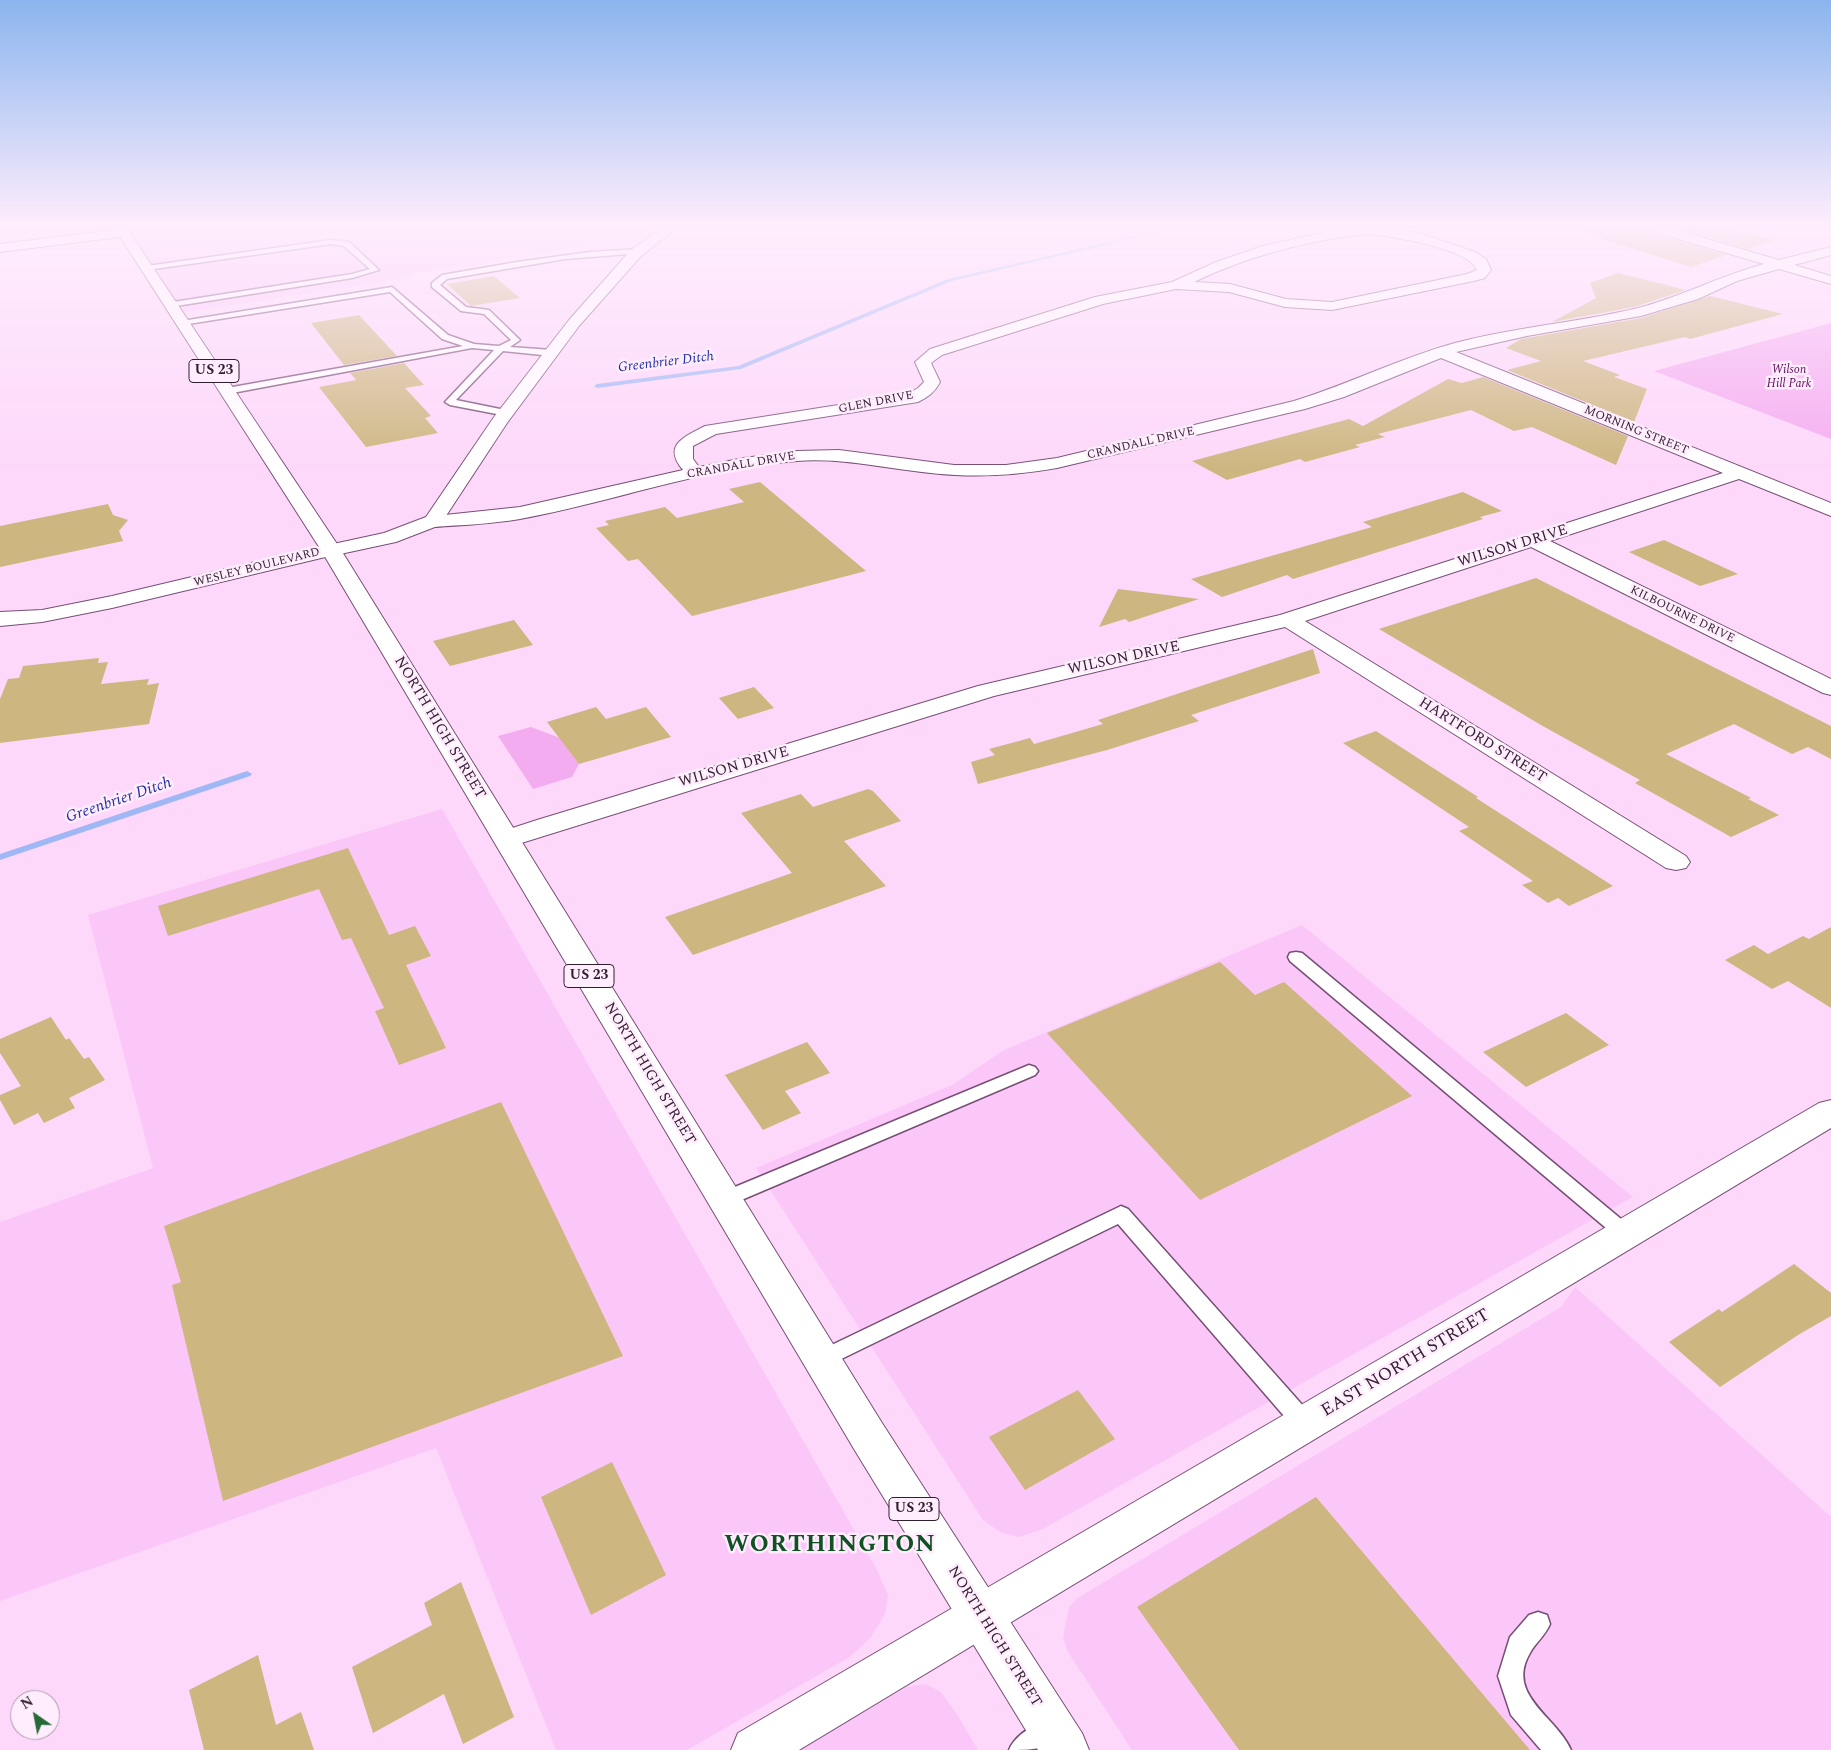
<!DOCTYPE html>
<html>
<head>
<meta charset="utf-8">
<style>
	body { margin:0 }
	#map { position:relative; width:1831px; height:1750px; overflow:hidden; background:#fdd8fa; font-family:Spectral,serif }
	canvas { display:block }
	.north { position:absolute; left:10px; top:1690px; width:50px; height:50px; box-sizing:border-box; background:#ffecfd; border:1px solid #ac9aab; border-radius:50%; rotate:327deg; font-size:14px; font-weight:700; line-height:20px; text-align:center; color:#301f2f }
	.north::after { content:''; display:block; margin:auto; width:18px; height:22px; background:#256a36; clip-path:polygon(50% 0,100% 100%,50% 72%,0 100%) }
</style>
</head>
<body>
<div id="map">
<canvas width="1831" height="1750"></canvas>
<div class="north">N</div>
</div>
<script>
const c = document.querySelector('canvas').getContext('2d');
c.lineJoin = 'round';
function paint(path, color) { c.fillStyle = color; c.fill(path, 'evenodd'); }
function stroke(path, color, width, dash) { c.strokeStyle = color; c.lineWidth = width; c.lineCap = dash ? 'butt' : 'round'; c.setLineDash(dash || []); c.stroke(path); }
function write(font, color, halo, rows, align = 'center') {
  c.font = font + ' Spectral,serif'; c.lineWidth = 5; c.setLineDash([]); c.textBaseline = 'middle'; c.strokeStyle = halo; c.fillStyle = color; for (const [text, x, y, turn = 0] of rows) {
    c.save(); c.translate(x, y); c.rotate((+turn || 0) * Math.PI / 180); c.textAlign = isNaN(turn) ? turn : align; if (halo) c.strokeText(text, 0, 0); c.fillText(text, 0, 0); c.restore();
  }
}
paint(new Path2D(`
	M 0,224 L 676,224 L 661,235 L 409,274 L 411,277 L 171,315 L 123,233 L 0,248 Z
	M 442,809 L 877,1570 L 888,1595 L 885,1614 L 871,1637 L 850,1657 L 687,1750 L 556,1750 L 436,1448 L 0,1601 L 0,1222 L 153,1168 L 88,915 Z
	M 1302,925 L 1633,1197 L 1043,1529 L 1019,1537 L 1000,1532 L 983,1520 L 756,1168 L 952,1085 L 1004,1050 Z
	M 1575,1287 L 1831,1517 L 1831,1750 L 1132,1750 L 1068,1652 L 1063,1638 L 1069,1607 L 1076,1599 L 1561,1307 Z
	M 926,1684 L 941,1692 L 958,1716 L 978,1750 L 798,1750 L 907,1687 Z`), '#fbc7f8');
paint(new Path2D(`
	M 1831,323 L 1831,439 L 1654,371 Z
	M 531,727 L 560,738 L 579,764 L 572,777 L 533,789 L 498,736 Z`), '#f4acf0');
paint(new Path2D(`
	M 1188,224 L 1196,224 L 952,281 L 741,369 L 597,388 L 594,386 L 597,384 L 738,366 L 948,279 Z
	M 247,771 L 252,774 L 250,776 L 0,860 L 0,854 Z`), '#a0b7f6');
paint(new Path2D(`
	M 1585,224 L 1634,224 L 1636,229 L 1727,255 L 1691,267 L 1596,237 L 1601,236 L 1584,231 Z
	M 1663,224 L 1718,224 L 1775,240 L 1748,249 Z
	M 1618,273 L 1686,290 L 1634,307 L 1552,322 L 1596,298 L 1590,283 Z
	M 494,276 L 520,298 L 471,306 L 447,284 Z
	M 1710,296 L 1783,314 L 1690,339 L 1685,337 L 1583,361 L 1620,375 L 1614,377 L 1647,389 L 1634,422 L 1507,370 L 1541,361 L 1506,348 L 1521,339 L 1641,318 Z
	M 359,315 L 397,356 L 344,365 L 311,323 Z
	M 404,363 L 424,385 L 405,388 L 431,416 L 425,418 L 438,433 L 366,447 L 319,387 L 356,380 L 350,373 Z
	M 1483,377 L 1628,436 L 1616,465 L 1532,427 L 1514,431 L 1471,410 L 1378,434 L 1385,437 L 1355,445 L 1360,447 L 1305,462 L 1300,459 L 1227,480 L 1192,461 L 1349,419 L 1363,426 L 1448,379 L 1462,383 Z
	M 760,482 L 866,571 L 692,616 L 638,559 L 628,561 L 596,528 L 609,525 L 605,521 L 665,507 L 677,518 L 744,502 L 729,489 Z
	M 1463,492 L 1502,511 L 1480,517 L 1483,519 L 1293,579 L 1287,575 L 1222,597 L 1191,579 L 1372,527 L 1363,522 Z
	M 108,504 L 113,515 L 128,520 L 119,531 L 123,541 L 0,567 L 0,526 Z
	M 1664,540 L 1738,574 L 1700,586 L 1629,552 Z
	M 1536,578 L 1831,726 L 1831,759 L 1808,747 L 1792,754 L 1734,724 L 1666,754 L 1751,798 L 1748,799 L 1779,815 L 1731,837 L 1635,783 L 1640,780 L 1541,725 L 1379,629 Z
	M 1118,589 L 1199,599 L 1129,622 L 1125,619 L 1099,627 Z
	M 514,620 L 533,645 L 450,666 L 433,641 Z
	M 1313,649 L 1320,673 L 1191,715 L 1199,721 L 1107,750 L 978,784 L 971,762 L 995,755 L 989,749 L 1030,738 L 1034,744 L 1103,724 L 1098,720 Z
	M 99,658 L 98,663 L 108,662 L 101,684 L 149,679 L 147,685 L 159,683 L 149,724 L 0,743 L 0,699 L 8,679 L 19,678 L 23,666 Z
	M 754,687 L 774,708 L 738,719 L 719,698 Z
	M 596,707 L 606,719 L 646,707 L 671,737 L 579,764 L 547,722 Z
	M 1376,731 L 1478,797 L 1476,798 L 1613,886 L 1569,906 L 1558,898 L 1548,903 L 1522,885 L 1533,881 L 1459,831 L 1469,827 L 1343,743 Z
	M 868,789 L 873,791 L 901,821 L 844,841 L 886,886 L 693,955 L 665,917 L 792,873 L 741,813 L 801,794 L 813,807 Z
	M 348,848 L 389,935 L 415,926 L 431,956 L 406,965 L 446,1048 L 399,1065 L 375,1011 L 384,1008 L 351,938 L 342,940 L 319,889 L 168,936 L 158,906 Z
	M 1831,927 L 1831,1008 L 1788,981 L 1772,989 L 1725,960 L 1754,945 L 1768,954 L 1803,936 L 1809,939 Z
	M 1220,962 L 1255,995 L 1284,982 L 1412,1096 L 1200,1200 L 1047,1033 Z
	M 1566,1013 L 1609,1045 L 1526,1087 L 1483,1052 Z
	M 51,1017 L 66,1040 L 69,1038 L 84,1059 L 89,1057 L 105,1080 L 69,1098 L 75,1108 L 44,1123 L 38,1113 L 14,1125 L 0,1100 L 0,1095 L 21,1086 L 0,1053 L 0,1039 Z
	M 807,1042 L 830,1073 L 785,1091 L 801,1113 L 763,1130 L 725,1075 Z
	M 501,1102 L 623,1356 L 223,1501 L 172,1285 L 181,1282 L 164,1226 Z
	M 1794,1264 L 1831,1293 L 1831,1316 L 1798,1335 L 1720,1387 L 1669,1342 L 1719,1309 L 1722,1312 Z
	M 1078,1390 L 1115,1439 L 1025,1490 L 989,1437 Z
	M 612,1462 L 666,1575 L 591,1615 L 541,1497 Z
	M 1316,1497 L 1530,1750 L 1239,1750 L 1137,1607 Z
	M 461,1582 L 514,1717 L 463,1744 L 444,1694 L 373,1733 L 352,1667 L 432,1625 L 424,1603 Z
	M 258,1655 L 276,1725 L 301,1712 L 314,1750 L 204,1750 L 189,1690 Z`), '#cdb67f');
const service = new Path2D(`
	M 331,240 L 349,242 L 379,270 L 352,278 L 170,307 L 167,307 L 167,303 L 352,274 L 370,269 L 344,246 L 331,244 L 147,270 L 143,268 L 147,266 Z
	M 639,249 L 643,251 L 642,253 L 565,259 L 447,279 L 440,285 L 466,307 L 489,310 L 520,340 L 510,347 L 552,350 L 556,353 L 552,356 L 503,351 L 456,400 L 510,411 L 512,413 L 507,416 L 450,405 L 445,402 L 494,350 L 472,348 L 227,394 L 222,391 L 227,388 L 463,346 L 442,339 L 390,292 L 182,325 L 178,323 L 182,321 L 392,287 L 448,335 L 474,344 L 499,346 L 511,340 L 484,314 L 461,311 L 432,287 L 432,283 L 442,275 L 517,262 L 590,252 Z
	M 1296,952 L 1302,953 L 1633,1229 L 1636,1234 L 1633,1239 L 1626,1242 L 1619,1239 L 1290,961 L 1288,957 L 1290,953 Z
	M 1029,1065 L 1035,1067 L 1038,1071 L 1035,1075 L 732,1204 L 725,1206 L 718,1204 L 715,1199 L 718,1194 Z
	M 1121,1206 L 1128,1209 L 1313,1417 L 1316,1424 L 1313,1431 L 1305,1434 L 1297,1431 L 1118,1224 L 829,1365 L 822,1368 L 815,1365 L 812,1359 L 815,1353 Z
	M 1538,1612 L 1547,1615 L 1550,1624 C 1545,1636 1536,1642 1530,1653 C 1505,1695 1557,1717 1571,1750 L 1541,1750 L 1511,1715 L 1498,1676 L 1510,1637 L 1529,1615 Z
	M 1050,1718 L 1059,1722 L 1063,1731 C 1053,1750 1030,1750 1009,1750 C 1015,1735 1035,1724 1050,1718 Z`);
const minor = new Path2D(`
	M 1636,224 L 1656,224 L 1779,260 L 1831,247 L 1831,255 L 1794,265 L 1831,276 L 1831,284 L 1779,269 L 1737,281 L 1698,299 L 1641,316 L 1527,336 L 1456,352 L 1831,503 L 1831,516 L 1739,479 L 1550,541 L 1831,679 L 1831,695 L 1823,693 L 1531,547 L 1305,621 L 1686,856 L 1690,862 L 1686,868 L 1676,870 L 1666,868 L 1285,627 L 994,696 L 515,845 L 506,847 L 497,845 L 493,839 L 497,833 L 537,820 L 978,686 L 1280,615 L 1723,473 L 1441,358 L 1344,397 L 1305,409 L 1057,468 C 1023,474 990,477 955,475 C 902,473 851,457 797,461 C 703,468 612,502 520,519 C 491,524 462,525 433,527 L 426,525 L 423,521 L 426,517 L 520,507 L 683,470 C 662,445 684,437 705,426 L 908,394 L 918,388 L 924,382 L 915,362 L 930,349 L 1095,297 L 1172,282 L 1216,262 L 1263,246 L 1340,229 L 1365,226 L 1393,228 L 1422,234 L 1475,252 L 1486,259 L 1491,270 L 1485,278 L 1474,281 L 1332,310 L 1285,307 L 1229,292 L 1176,289 L 1103,304 L 942,355 L 931,363 L 940,382 C 935,392 928,397 918,402 L 716,434 L 693,446 L 693,459 L 699,467 L 744,458 L 797,451 L 839,450 L 954,465 L 1006,465 L 1057,458 L 1294,401 C 1349,384 1400,358 1455,343 C 1514,327 1575,323 1634,309 C 1679,298 1719,276 1764,264 L 1637,227 ZM 1365,234 C 1387,235 1469,248 1477,270 L 1467,274 L 1332,302 L 1286,299 L 1230,284 L 1194,282 C 1248,256 1306,241 1365,234 Z
	M 123,229 L 129,233 L 128,236 L 0,252 L 0,244 Z
	M 331,544 L 338,546 L 341,550 L 338,554 L 112,608 L 42,622 L 0,626 L 0,612 L 42,610 L 112,596 Z
	M 1831,1100 L 1831,1128 L 799,1750 L 731,1750 L 738,1733 L 1819,1103 Z`);
const tertiary = new Path2D(`
	M 668,224 L 682,224 L 641,256 L 579,326 L 507,423 L 440,525 L 396,542 L 331,556 L 324,554 L 321,550 L 324,546 L 384,533 L 426,517 L 494,417 L 569,320 L 631,250 Z`);
const primary = new Path2D(`
	M 112,224 L 124,224 L 341,550 L 882,1423 L 1082,1733 L 1089,1750 L 1038,1750 L 854,1449 L 321,550 Z`);
stroke(service, '#774f75', 3);
stroke(minor, '#774f75', 2);
stroke(tertiary, '#774f75', 2);
stroke(primary, '#774f75', 2);
paint(service, '#fff');
paint(minor, '#fff');
paint(tertiary, '#fff');
paint(primary, '#fff');
const sky = c.createLinearGradient(0, 0, 0, 469);
sky.addColorStop(0, '#8bb5ee');
sky.addColorStop(0.48, '#feedfd');
sky.addColorStop(1, '#feedfd00');
c.fillStyle = sky;
c.fillRect(0, 0, 1831, 469);
write('italic 12px', '#600b5f', '#ffecfd', [
	["Wilson",1789,371],
	["Hill Park",1789,385]
]);
write('12px', '#301f2f', '#ffecfd', [
	["GLEN DRIVE",876,403,-11],
	["MORNING STREET",1636,431,22],
	["CRANDALL DRIVE",1141,444,-13],
	["CRANDALL DRIVE",741,466,-10],
	["WESLEY BOULEVARD",257,568,-14],
	["KILBOURNE DRIVE",1682,615,26]
]);
write('italic 14px', '#1e30a5', '#ffecfd', [
	["Greenbrier Ditch",666,363,-7]
]);
for (const [x, y, w] of [
	[214,371,50],
	[589,976,50],
	[914,1509,50]
]) { const box = new Path2D(); box.roundRect(x - w / 2, y - 11.5, w, 23, 4); c.fillStyle = '#ffecfd'; c.fill(box); stroke(box, '#301f2f', 1); }
write('bold 14px', '#301f2f', null, [
	["US 23",214,371],
	["US 23",589,976],
	["US 23",914,1509]
]);
write('15px', '#301f2f', '#ffecfd', [
	["WILSON DRIVE",1513,547,-17],
	["WILSON DRIVE",1124,659,-12],
	["NORTH HIGH STREET",439,728,59],
	["HARTFORD STREET",1482,741,32],
	["WILSON DRIVE",734,768,-16],
	["NORTH HIGH STREET",649,1074,59],
	["NORTH HIGH STREET",994,1637,58]
]);
write('italic 16px', '#1e30a5', '#ffecfd', [
	["Greenbrier Ditch",119,801,-19]
]);
write('18px', '#301f2f', '#ffecfd', [
	["EAST NORTH STREET",1406,1364,-31]
]);
c.letterSpacing = '1px';
write('bold 24px', '#0f5122', '#ffecfd', [
	["WORTHINGTON",830,1546]
]);
c.letterSpacing = '0px';
</script>
</body>
</html>
